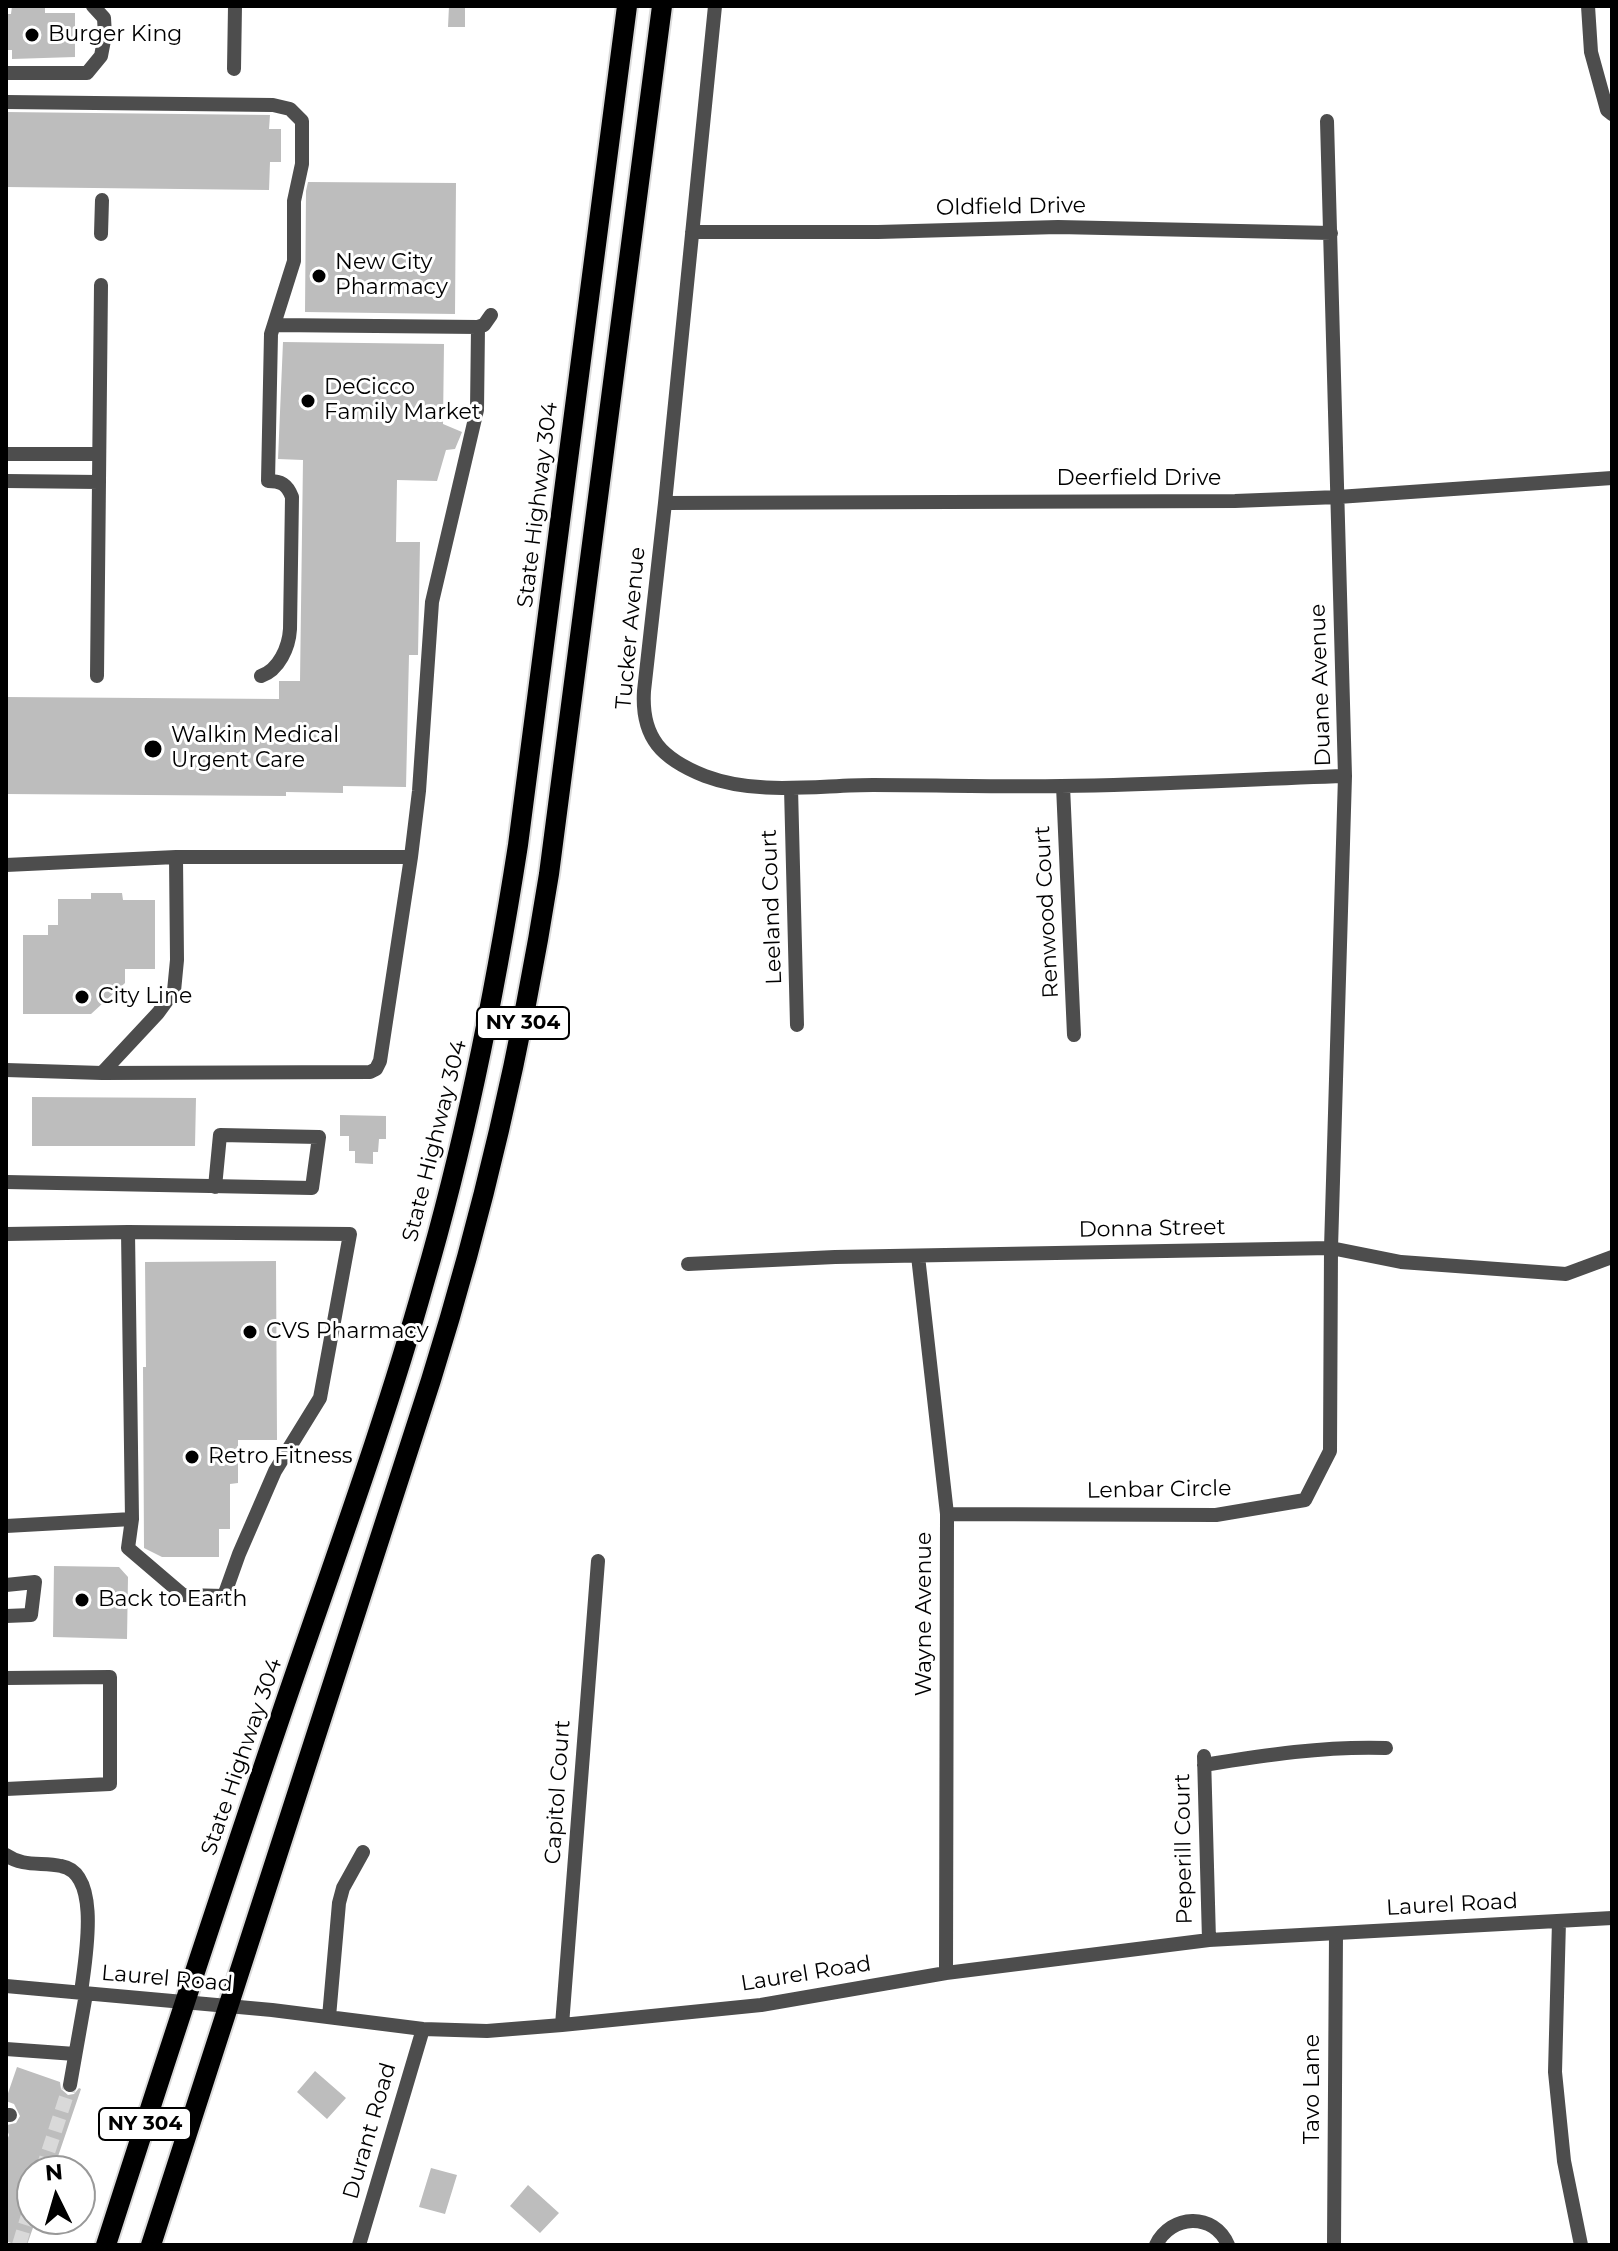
<!DOCTYPE html>
<html>
<head>
<meta charset="utf-8">
<style>
	body { margin:0 }
	#map { position:relative; width:1618px; height:2251px; overflow:hidden; background:#fff; font-family:Montserrat,sans-serif }
	canvas { display:block }
	.frame { position:absolute; inset:0; border:8px solid #000; pointer-events:none }
	.north { position:absolute; left:16px; top:2155px; width:80px; height:80px; box-sizing:border-box; background:#fff; border:2px solid #999; border-radius:50%; rotate:355deg; font-size:22px; font-weight:700; line-height:32px; text-align:center; color:#000 }
	.north::after { content:''; display:block; margin:auto; width:28px; height:36px; background:#000; clip-path:polygon(50% 0,100% 100%,50% 72%,0 100%) }
</style>
</head>
<body>
<div id="map">
<canvas width="1618" height="2251"></canvas>
<div class="frame"></div>
<div class="north">N</div>
</div>
<script>
const c = document.querySelector('canvas').getContext('2d');
c.lineJoin = 'round';
function paint(path, color) { c.fillStyle = color; c.fill(path, 'evenodd'); }
function stroke(path, color, width, dash) { c.strokeStyle = color; c.lineWidth = width; c.lineCap = dash ? 'butt' : 'round'; c.setLineDash(dash || []); c.stroke(path); }
function write(font, color, halo, rows, align = 'center') {
  c.font = font + ' Montserrat,sans-serif'; c.lineWidth = 6; c.setLineDash([]); c.textBaseline = 'middle'; c.strokeStyle = halo; c.fillStyle = color; for (const [text, x, y, turn = 0] of rows) {
    c.save(); c.translate(x, y); c.rotate((+turn || 0) * Math.PI / 180); c.textAlign = isNaN(turn) ? turn : align; if (halo) c.strokeText(text, 0, 0); c.fillText(text, 0, 0); c.restore();
  }
}
paint(new Path2D(`
	M 12,6 L 45,6 L 45,13 L 75,13 L 75,57 L 12,59 L 12,50 L 6,50 L 6,14 L 11,14 Z
	M 449,6 L 465,6 L 465,27 L 448,27 Z
	M 6,112 L 270,115 L 269,129 L 281,129 L 281,162 L 270,162 L 269,190 L 6,187 Z
	M 308,182 L 456,183 L 455,314 L 305,312 L 306,191 Z
	M 283,342 L 444,344 L 443,424 L 462,432 L 460,437 L 455,449 L 446,450 L 437,481 L 397,480 L 396,542 L 420,542 L 418,655 L 409,655 L 406,787 L 343,786 L 343,793 L 286,792 L 286,796 L 6,794 L 6,697 L 279,699 L 279,681 L 300,681 L 303,460 L 278,459 Z
	M 91,893 L 122,893 L 123,900 L 155,900 L 155,969 L 125,969 L 125,983 L 91,1014 L 23,1014 L 23,935 L 48,935 L 48,925 L 58,925 L 58,899 L 91,899 Z
	M 32,1097 L 196,1098 L 195,1146 L 32,1146 Z
	M 340,1115 L 386,1116 L 386,1139 L 379,1139 L 378,1152 L 373,1152 L 373,1164 L 355,1163 L 355,1151 L 349,1151 L 349,1136 L 340,1136 Z
	M 276,1261 L 277,1440 L 238,1440 L 238,1483 L 230,1484 L 230,1529 L 219,1529 L 219,1557 L 162,1557 L 144,1548 L 143,1367 L 146,1367 L 145,1262 Z
	M 54,1566 L 119,1567 L 128,1577 L 127,1639 L 53,1637 Z
	M 17,2067 L 60,2082 L 61,2089 L 68,2095 L 74,2094 L 79,2088 L 81,2089 L 53,2171 L 32,2171 L 32,2219 L 36,2219 L 27,2245 L 16,2245 L 6,2241 L 6,2143 L 9,2135 L 6,2127 L 7,2125 L 16,2123 L 20,2116 L 14,2104 L 6,2101 L 6,2099 Z
	M 315,2071 L 346,2098 L 327,2119 L 297,2092 Z
	M 431,2168 L 457,2175 L 445,2214 L 419,2207 Z
	M 528,2185 L 559,2213 L 540,2233 L 510,2206 Z`), '#bdbdbd');
stroke(new Path2D(`
	M 42,2171 L 70,2085
	M 19,2245 L 32,2202`), '#d9d9d9', 14, [14, 7]);
const major = new Path2D(`
	M 106,2245 C 163,2068 221,1891 281,1715 C 330,1571 383,1429 424,1283 C 466,1139 495,993 518,845 L 627,6
	M 151,2245 L 431,1380 C 483,1214 522,1045 549,874 L 662,6`);
stroke(major, '#dbdbdb', 24);
stroke(new Path2D(`
	M 715,6 L 665,503 L 644,691 C 641,738 662,759 705,776 C 758,796 818,785 873,785 C 936,785 998,787 1061,786 C 1156,785 1250,779 1345,776
	M 1588,6 L 1591,52 L 1607,110 L 1612,114
	M 234,69 L 235,6
	M 6,73 L 87,73 L 101,56 L 105,35 L 104,18 L 93,6
	M 6,102 L 273,105 L 290,109 L 302,121 L 302,164 L 294,201 L 294,261 L 271,334 L 268,481 C 281,481 287,484 292,497 L 290,629 C 289,647 279,670 261,676
	M 692,232 L 878,232 L 1058,227 L 1331,233
	M 101,234 L 102,200
	M 274,325 L 478,327 L 484,325 L 491,315
	M 6,454 L 99,454
	M 6,481 L 99,482
	M 665,503 L 1235,501 L 1338,497 L 1612,478
	M 97,676 L 101,285
	M 1063,786 L 1074,1035
	M 791,788 L 797,1025
	M 411,857 L 419,791 L 432,602 L 477,410 L 478,327
	M 6,865 L 176,857 L 411,857 L 380,1061 L 376,1069 L 370,1072 L 102,1073 L 6,1070
	M 102,1073 L 158,1013 L 174,991 L 177,960 L 176,857
	M 6,1182 L 312,1188 L 319,1137 L 220,1135 L 215,1187
	M 128,1232 L 350,1234 L 320,1398 L 275,1471 L 239,1554 L 224,1596 L 183,1595 L 128,1548 L 132,1519
	M 6,1234 L 128,1232 L 132,1519 L 6,1526
	M 918,1256 L 947,1514 L 946,1973
	M 688,1264 L 835,1257 L 1331,1248 L 1401,1262 L 1566,1274 L 1612,1257
	M 947,1514 L 1216,1515 L 1305,1500 L 1330,1451 L 1331,1248 L 1345,776 L 1327,121
	M 6,1585 L 35,1582 L 31,1615 L 6,1616
	M 6,1678 L 110,1677 L 110,1784 L 6,1789
	M 1204,1756 L 1209,1940
	M 1204,1765 C 1265,1755 1324,1746 1386,1748
	M 6,1855 C 23,1867 41,1862 61,1866 C 103,1873 84,1965 81,1993
	M 1559,1921 L 1555,2072 L 1564,2161 L 1581,2245
	M 6,1986 L 272,2010 L 423,2029 L 487,2031 L 562,2025 L 761,2005 L 946,1973 L 1209,1940 L 1612,1918
	M 329,2017 L 339,1903 L 343,1888 L 363,1852
	M 562,2025 L 598,1561
	M 6,2049 L 75,2054
	M 70,2085 L 86,1994
	M 6,2115 L 10,2115
	M 359,2245 L 423,2029
	M 1156,2245 C 1171,2214 1214,2212 1228,2245
	M 1334,2245 L 1336,1934`), '#4d4d4d', 14);
stroke(major, '#000', 20);
for (const [x, y, r, color] of [
	[32,35,8,"#000"],
	[319,276,8,"#000"],
	[308,401,8,"#000"],
	[153,749,10,"#000"],
	[82,997,8,"#000"],
	[250,1332,8,"#000"],
	[192,1457,8,"#000"],
	[82,1600,8,"#000"]
]) { const dot = new Path2D(); dot.arc(x, y, r, 0, 2 * Math.PI); c.fillStyle = color; c.fill(dot); stroke(dot, '#fff', 3); }
for (const [x, y, w] of [
	[523,1023,92],
	[145,2124,92]
]) { const box = new Path2D(); box.roundRect(x - w / 2, y - 16, w, 32, 6); c.fillStyle = '#fff'; c.fill(box); stroke(box, '#000', 2); }
write('bold 20px', '#000', null, [
	["NY 304",523,1023],
	["NY 304",145,2124]
]);
write('22px', '#000', '#fff', [
	["Burger King",48,35],
	["New City",335,263],
	["Pharmacy",335,288],
	["DeCicco",324,388],
	["Family Market",324,413],
	["Walkin Medical",171,736],
	["Urgent Care",171,761],
	["City Line",98,997],
	["CVS Pharmacy",266,1332],
	["Retro Fitness",208,1457],
	["Back to Earth",98,1600]
], 'left');
write('22px', '#000', '#fff', [
	["Oldfield Drive",1011,207,-1],
	["Deerfield Drive",1139,479],
	["State Highway 304",538,505,-83],
	["Tucker Avenue",631,628,-85],
	["Duane Avenue",1321,685,-92],
	["Leeland Court",772,907,-92],
	["Renwood Court",1047,912,-93],
	["State Highway 304",435,1141,-76],
	["Donna Street",1152,1229,-1],
	["Lenbar Circle",1159,1490,-1],
	["Wayne Avenue",925,1614,-90],
	["State Highway 304",242,1757,-71],
	["Capitol Court",558,1792,-86],
	["Peperill Court",1184,1849,-91],
	["Laurel Road",1452,1905,-3],
	["Laurel Road",806,1974,-9],
	["Laurel Road",167,1979,5],
	["Tavo Lane",1313,2089,-90],
	["Durant Road",370,2131,-74]
]);
</script>
</body>
</html>
